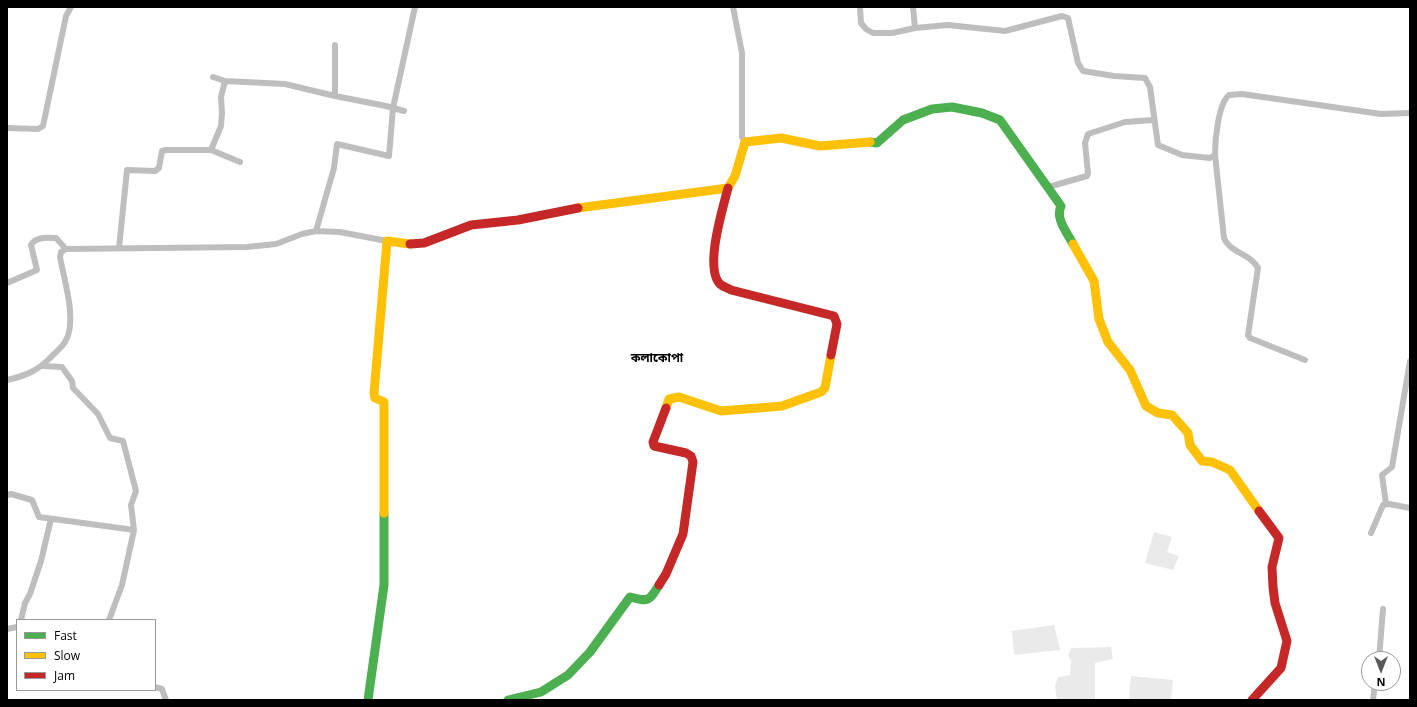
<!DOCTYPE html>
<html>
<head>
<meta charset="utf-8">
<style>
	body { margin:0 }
	#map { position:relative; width:1417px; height:707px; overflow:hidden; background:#fff; font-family:"Open Sans",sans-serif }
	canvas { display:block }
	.frame { position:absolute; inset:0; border:8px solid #000; pointer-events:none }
	.legend { position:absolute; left:16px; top:619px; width:140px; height:72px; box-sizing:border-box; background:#fff; border:1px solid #999; margin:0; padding:5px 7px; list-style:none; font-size:12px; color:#000 }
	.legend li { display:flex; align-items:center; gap:8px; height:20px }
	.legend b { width:20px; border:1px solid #999 }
	.north { position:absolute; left:1361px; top:651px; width:40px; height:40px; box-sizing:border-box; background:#fff; border:1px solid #999; border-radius:50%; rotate:180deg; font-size:11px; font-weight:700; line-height:16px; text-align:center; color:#000 }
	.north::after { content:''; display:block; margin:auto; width:14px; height:18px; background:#595959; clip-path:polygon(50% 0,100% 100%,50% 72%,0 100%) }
</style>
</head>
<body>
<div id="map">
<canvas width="1417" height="707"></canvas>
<div class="frame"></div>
<ul class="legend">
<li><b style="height:5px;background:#4caf50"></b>Fast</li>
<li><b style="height:5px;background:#ffc107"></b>Slow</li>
<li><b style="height:5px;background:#c62828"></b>Jam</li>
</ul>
<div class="north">N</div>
</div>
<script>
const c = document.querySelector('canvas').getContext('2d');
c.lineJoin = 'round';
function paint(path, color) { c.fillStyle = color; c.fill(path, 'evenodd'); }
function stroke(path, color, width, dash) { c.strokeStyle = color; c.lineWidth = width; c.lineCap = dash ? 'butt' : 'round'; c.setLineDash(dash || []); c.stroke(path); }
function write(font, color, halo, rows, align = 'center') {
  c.font = font + ' "Open Sans","Noto Sans Bengali",sans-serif'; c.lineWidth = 3; c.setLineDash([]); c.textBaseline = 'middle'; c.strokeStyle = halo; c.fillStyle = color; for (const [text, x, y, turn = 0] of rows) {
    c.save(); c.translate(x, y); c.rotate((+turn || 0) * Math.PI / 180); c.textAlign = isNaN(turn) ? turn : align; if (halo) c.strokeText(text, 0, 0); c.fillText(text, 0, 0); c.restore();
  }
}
paint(new Path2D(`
	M 1154,532 L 1172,537 L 1167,552 L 1179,556 L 1173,570 L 1145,563 Z
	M 1054,625 L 1060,650 L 1014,655 L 1012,631 Z
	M 1111,647 L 1113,659 L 1095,663 L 1095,700 L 1057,700 L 1055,686 L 1058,677 L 1070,675 L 1071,660 L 1068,656 L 1071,648 Z
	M 1131,676 L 1173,680 L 1171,700 L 1129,699 Z`), '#eaeaea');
stroke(new Path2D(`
	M 733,7 L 742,53 L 742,137 L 745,142
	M 860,7 L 861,23 L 866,29 L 873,33 L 892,33 L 915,28 L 948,25 L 1005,31 L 1062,16 L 1068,18 L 1078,63 L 1083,71 L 1114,76 L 1145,78 L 1150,87 L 1158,145 L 1182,155 L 1210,158 L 1215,155 C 1215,141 1218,104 1229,95 L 1242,94 L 1381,114 L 1410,113
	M 913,7 L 915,28
	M 225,81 L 285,84 L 335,96 L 386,106 L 404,111
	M 335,96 L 335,45
	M 7,128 L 38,129 L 43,126 L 66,16 L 71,7
	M 211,150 L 221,126 L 222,113 L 221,97 L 225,81 L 213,77
	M 1215,155 L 1224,238 C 1230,253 1250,253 1258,268 L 1248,335 L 1250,338 L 1305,360
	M 1048,187 L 1087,176 L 1088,173 L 1085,143 L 1088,134 L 1125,122 L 1153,120
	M 316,231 L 334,168 L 337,144 L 389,156 L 393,108 L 415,7
	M 119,248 L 127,170 L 155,171 L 159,168 L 162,151 L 166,150 L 211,150 L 240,162
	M 7,283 L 37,270 L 31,245 C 36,236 48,238 56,238 L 66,249
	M 43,366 L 62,367 L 72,381 L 73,388 L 98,414 L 110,438 L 123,441 L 136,491 L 131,505 L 134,530
	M 7,380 C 26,376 39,370 52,356 C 56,352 62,347 65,342 C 78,322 64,280 60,257 L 61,252 L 66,249 L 247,247 L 276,244 L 302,234 L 316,231 L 340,232 L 387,241
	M 7,495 L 11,494 L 32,500 L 39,517 L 134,530 L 122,585 L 109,620
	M 1386,504 L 1382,475 L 1392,467 L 1410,361
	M 1371,533 L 1383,505 L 1389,504 L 1410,508
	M 21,620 L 25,603 L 30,594 L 41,561 L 51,519
	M 7,629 L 17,627
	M 1379,659 L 1383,609
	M 155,687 L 162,689 L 166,700
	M 1373,700 L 1375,683`), '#bebebe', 6);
stroke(new Path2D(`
	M 870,142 L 877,143 L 903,120 L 932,109 L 952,107 L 982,113 L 1000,120 L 1061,206 C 1055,219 1067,232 1073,244
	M 368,700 L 384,585 L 384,513
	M 508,700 L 541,692 L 568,675 L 590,652 L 630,597 C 649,602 649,601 659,585`), '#4caf50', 9);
stroke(new Path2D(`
	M 578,208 L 728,188 L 735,176 L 745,142 L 781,138 L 820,146 L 870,142
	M 1073,244 L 1094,281 L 1099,319 L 1108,342 L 1130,370 L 1146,406 L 1158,413 L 1172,415 L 1188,433 L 1190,445 L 1202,461 L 1212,462 L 1230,470 L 1259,511
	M 666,408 L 669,399 L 679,397 L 721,411 L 782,406 L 821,392 L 825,388 L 831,355
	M 384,513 L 384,402 L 375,398 L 374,393 L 387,241 L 410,244`), '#ffc107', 9);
stroke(new Path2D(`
	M 728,188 C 723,208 704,268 720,284 C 723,287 728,288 731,290 L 834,316 L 837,324 L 831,355
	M 410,244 L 424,243 L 471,225 L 518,220 L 578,208
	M 659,585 L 666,574 L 683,534 L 693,462 L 691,456 L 686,453 L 654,446 L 653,442 L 666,408
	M 1252,700 L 1281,668 L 1287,641 L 1275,603 L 1273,587 L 1272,567 L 1279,538 L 1259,511`), '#c62828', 9);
write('bold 12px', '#000', '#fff', [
	["কলাকোপা",657,359]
]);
</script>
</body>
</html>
